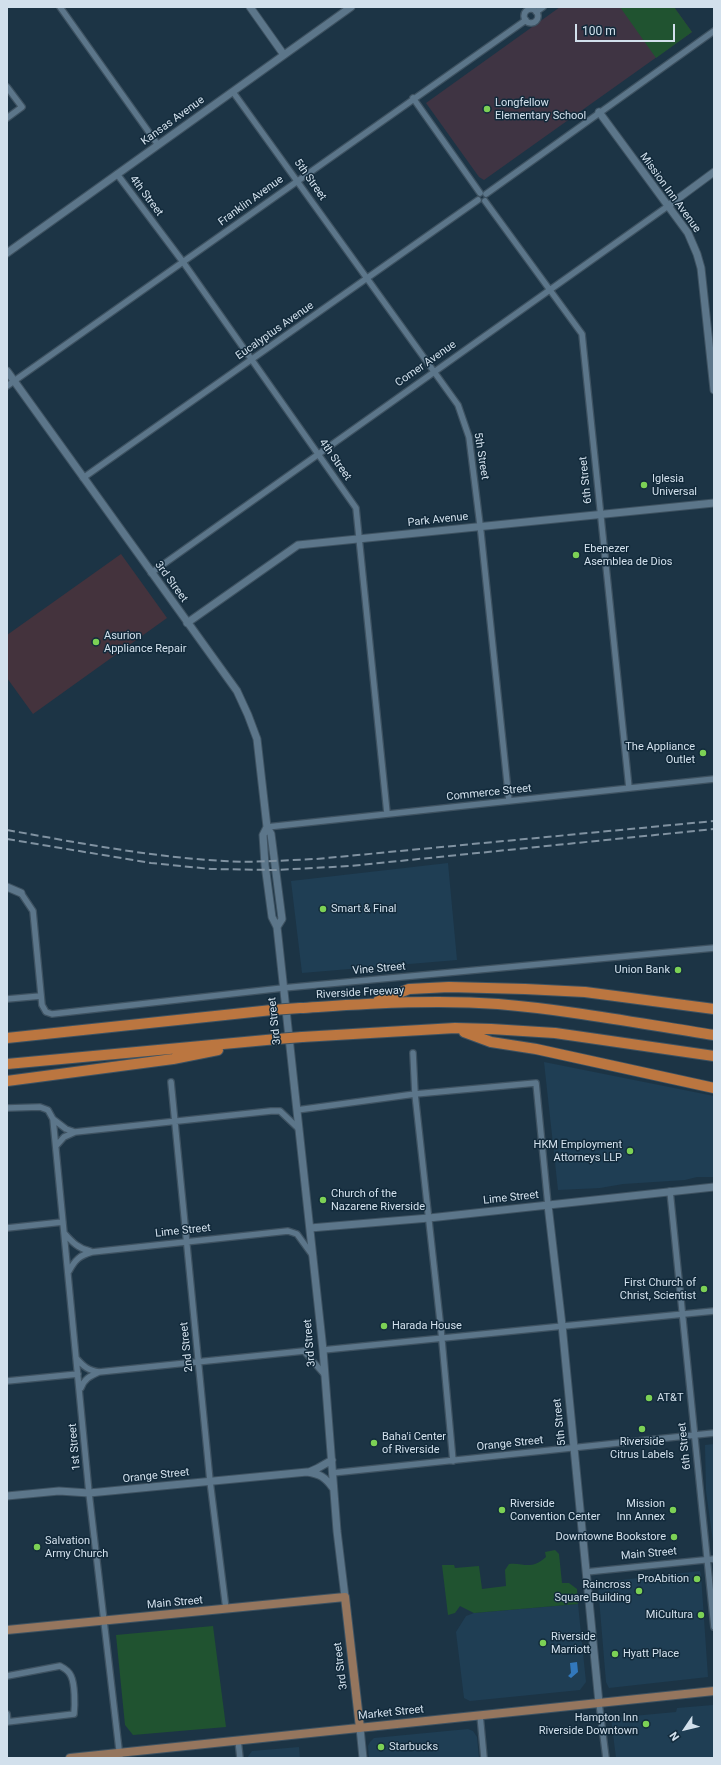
<!DOCTYPE html>
<html>
<head>
<meta charset="utf-8">
<style>
	body { margin:0 }
	#map { position:relative; width:721px; height:1765px; overflow:hidden; background:#1c3445; font-family:Roboto,sans-serif }
	canvas { display:block }
	.frame { position:absolute; inset:0; border:8px solid #d2e0ec; pointer-events:none }
	.north { position:absolute; left:665px; top:1709px; width:40px; height:40px; -webkit-text-stroke:3px #122a3b; paint-order:stroke; rotate:235deg; font-size:11px; font-weight:700; line-height:16px; text-align:center; color:#d2e0ec }
	.north::after { content:''; display:block; margin:auto; width:14px; height:18px; background:#d2e0ec; clip-path:polygon(50% 0,100% 100%,50% 72%,0 100%) }
	.scale { position:absolute; left:575px; top:24px; width:100px; height:18px; box-sizing:border-box; border:2px solid #d2e0ec; border-top:0; padding-left:5px; font-size:12px; line-height:14px; white-space:nowrap; color:#d2e0ec; -webkit-text-stroke:3px #122a3b; paint-order:stroke }
</style>
</head>
<body>
<div id="map">
<canvas width="721" height="1765"></canvas>
<div class="frame"></div>
<div class="north">N</div>
<div class="scale">100 m</div>
</div>
<script>
const c = document.querySelector('canvas').getContext('2d');
c.lineJoin = 'round';
function paint(path, color) { c.fillStyle = color; c.fill(path, 'evenodd'); }
function stroke(path, color, width, dash) { c.strokeStyle = color; c.lineWidth = width; c.lineCap = dash ? 'butt' : 'round'; c.setLineDash(dash || []); c.stroke(path); }
function write(font, color, halo, rows, align = 'center') {
  c.font = font + ' Roboto,sans-serif'; c.lineWidth = 3; c.setLineDash([]); c.textBaseline = 'middle'; c.strokeStyle = halo; c.fillStyle = color; for (const [text, x, y, turn = 0] of rows) {
    c.save(); c.translate(x, y); c.rotate((+turn || 0) * Math.PI / 180); c.textAlign = isNaN(turn) ? turn : align; if (halo) c.strokeText(text, 0, 0); c.fillText(text, 0, 0); c.restore();
  }
}
paint(new Path2D(`
	M 448,863 L 457,960 L 302,973 L 291,881 Z
	M 544,1062 L 714,1096 L 714,1177 L 697,1177 L 685,1180 L 623,1184 L 600,1188 L 558,1190 Z
	M 714,1444 L 714,1549 L 706,1491 L 705,1445 Z
	M 700,1571 L 701,1575 L 708,1677 L 609,1688 L 606,1682 L 598,1586 L 604,1582 Z
	M 578,1604 L 586,1682 L 580,1690 L 470,1701 L 464,1698 L 456,1632 L 466,1616 L 474,1613 Z
	M 713,1705 L 714,1758 L 616,1758 L 611,1718 L 676,1712 L 677,1708 Z
	M 468,1729 L 473,1731 L 477,1737 L 479,1758 L 369,1758 L 368,1746 L 370,1742 L 374,1738 Z
	M 299,1747 L 300,1758 L 247,1758 L 252,1751 Z`), '#1f3e54');
paint(new Path2D(`
	M 121,554 L 167,618 L 33,714 L 7,678 L 7,635 Z`), '#44333d');
paint(new Path2D(`
	M 560,7 L 674,7 L 692,32 L 484,180 L 479,177 L 426,103 Z`), '#3f3443');
paint(new Path2D(`
	M 620,7 L 674,7 L 692,32 L 656,58 Z
	M 555,1550 L 559,1554 L 562,1583 L 569,1583 L 577,1589 L 578,1604 L 474,1613 L 460,1606 L 455,1613 L 448,1615 L 442,1565 L 454,1565 L 455,1568 L 479,1566 L 482,1589 L 506,1586 L 505,1570 L 509,1564 C 524,1562 530,1571 546,1557 L 545,1552 Z
	M 213,1626 L 226,1727 L 133,1735 L 125,1725 L 116,1635 Z`), '#205330');
paint(new Path2D(`
	M 577,1662 L 578,1672 L 571,1678 L 568,1676 L 571,1673 L 570,1663 Z`), '#3278bc');
const street = new Path2D(`
	M 60,7 L 158,145
	M524 16a7 7 0 1 1 14 0a7 7 0 1 1-14 0Z
	M 536,12 L 543,7
	M 7,87 L 22,107 L 7,118
	M 233,92 L 458,405 L 469,437 L 481,533 L 509,801
	M 413,98 L 480,193
	M 117,174 L 183,262 L 356,508 L 387,813
	M 486,194 L 714,31
	M 485,201 L 582,334 L 629,788
	M 7,386 L 526,20
	M 83,478 L 478,200
	M 151,573 L 668,206
	M 267,827 L 714,779
	M 21,893 L 33,911 L 42,1005 L 46,1012 L 52,1014 L 283,988 L 714,948
	M 7,999 L 41,996
	M 413,1053 L 415,1094 L 441,1330 L 453,1461
	M 171,1082 L 210,1481 L 226,1609
	M 7,1108 L 40,1107 L 48,1110 L 53,1119 L 89,1493 L 120,1758
	M 297,1110 L 415,1094 L 536,1083 L 548,1205
	M 53,1119 L 66,1129 L 75,1132
	M 56,1146 L 64,1137 L 75,1132 L 271,1111 L 280,1111 L 299,1129
	M 670,1191 L 714,1627
	M 7,1228 L 63,1222
	M 65,1234 C 72,1242 79,1249 90,1251
	M 69,1271 C 75,1260 80,1255 92,1252 L 288,1231 L 297,1234 L 313,1256
	M 323,1350 L 714,1311
	M 77,1359 C 84,1367 88,1370 99,1372 L 304,1351 L 324,1374
	M 7,1381 L 78,1374
	M 81,1388 C 84,1379 90,1376 99,1372
	M 332,1473 L 714,1433
	M 586,1572 L 714,1559
	M 7,1676 L 60,1666 C 64,1668 69,1671 71,1676 C 75,1684 75,1705 74,1714 L 7,1722
	M 599,1703 L 606,1758
	M 7,1714 L 8,1722
	M 480,1715 L 484,1758
	M 238,1740 L 240,1758`);
const secondary = new Path2D(`
	M 250,7 L 284,55
	M 599,112 L 688,233 L 697,254 L 701,268 L 714,390
	M 668,206 L 714,172
	M 7,253 L 351,7
	M 7,371 L 237,691 L 248,715 L 257,739 L 267,827 L 271,834 L 282,919 L 277,927
	M 187,623 L 298,545 L 714,503
	M 267,827 L 263,835 L 265,865 L 272,917 L 277,927 L 323,1350 L 337,1531 L 345,1597
	M 7,887 L 21,893
	M 548,1205 L 562,1325 L 599,1703
	M 310,1228 L 429,1218 L 714,1187
	M 309,1472 L 318,1468 L 332,1460
	M 7,1496 L 59,1491 L 89,1493 L 307,1472 C 320,1474 325,1477 333,1488
	M 360,1728 L 363,1758`);
const primary = new Path2D(`
	M 7,1630 L 345,1597 L 360,1728
	M 70,1758 L 714,1691`);
const highway = new Path2D(`
	M 378,1001 L 409,989 L 449,987 L 525,989 L 585,992 L 714,1009
	M 300,1008 C 366,1004 432,999 498,1004 C 570,1010 642,1024 714,1035
	M 464,1032 L 491,1042 L 536,1049 L 714,1088
	M 302,1037 L 455,1028 L 491,1029 L 555,1033 L 714,1056
	M 7,1038 L 272,1010
	M 7,1064 L 277,1039
	M 7,1081 L 173,1059 L 218,1050`);
stroke(street, '#3e5261', 8);
stroke(secondary, '#3e5261', 9);
stroke(primary, '#3e5261', 10);
stroke(highway, '#3e5261', 12);
stroke(street, '#5c768a', 5.5);
stroke(secondary, '#5c768a', 7);
stroke(primary, '#95765e', 8);
stroke(highway, '#bb7640', 10);
stroke(new Path2D(`
	M 7,830 C 79,843 151,857 224,861 C 255,863 286,860 316,859 L 714,821
	M 7,839 L 151,863 L 211,869 L 276,870 L 350,866 L 714,829`), '#8092a1', 2, [8, 4]);
const highwayBridge = new Path2D(`
	M 272,1010 L 300,1008
	M 277,1039 L 302,1037`);
stroke(highwayBridge, '#3e5261', 12, []);
stroke(highwayBridge, '#bb7640', 10);
for (const [x, y, r, color] of [
	[487,109,4,"#7cd155"],
	[644,485,4,"#7cd155"],
	[576,555,4,"#7cd155"],
	[96,642,4,"#7cd155"],
	[703,753,4,"#7cd155"],
	[323,909,4,"#7cd155"],
	[678,970,4,"#7cd155"],
	[630,1151,4,"#7cd155"],
	[323,1200,4,"#7cd155"],
	[704,1289,4,"#7cd155"],
	[384,1326,4,"#7cd155"],
	[649,1398,4,"#7cd155"],
	[642,1429,4,"#7cd155"],
	[374,1443,4,"#7cd155"],
	[502,1510,4,"#7cd155"],
	[673,1510,4,"#7cd155"],
	[674,1537,4,"#7cd155"],
	[37,1547,4,"#7cd155"],
	[697,1579,4,"#7cd155"],
	[639,1591,4,"#7cd155"],
	[701,1615,4,"#7cd155"],
	[543,1643,4,"#7cd155"],
	[615,1654,4,"#7cd155"],
	[646,1724,4,"#7cd155"],
	[381,1747,4,"#7cd155"]
]) { const dot = new Path2D(); dot.arc(x, y, r, 0, 2 * Math.PI); c.fillStyle = color; c.fill(dot); stroke(dot, '#122a3b', 1.5); }
write('11px', '#d2e0ec', '#122a3b', [
	["Longfellow",495,103],
	["Elementary School",495,116],
	["Iglesia",652,479],
	["Universal",652,492],
	["Ebenezer",584,549],
	["Asemblea de Dios",584,562],
	["Asurion",104,636],
	["Appliance Repair",104,649],
	["The Appliance",695,747,"right"],
	["Outlet",695,760,"right"],
	["Smart & Final",331,909],
	["Union Bank",670,970,"right"],
	["HKM Employment",622,1145,"right"],
	["Attorneys LLP",622,1158,"right"],
	["Church of the",331,1194],
	["Nazarene Riverside",331,1207],
	["First Church of",696,1283,"right"],
	["Christ, Scientist",696,1296,"right"],
	["Harada House",392,1326],
	["AT&T",657,1398],
	["Baha'i Center",382,1437],
	["of Riverside",382,1450],
	["Riverside",642,1442,"center"],
	["Citrus Labels",642,1455,"center"],
	["Riverside",510,1504],
	["Convention Center",510,1517],
	["Mission",665,1504,"right"],
	["Inn Annex",665,1517,"right"],
	["Downtowne Bookstore",666,1537,"right"],
	["Salvation",45,1541],
	["Army Church",45,1554],
	["ProAbition",689,1579,"right"],
	["Raincross",631,1585,"right"],
	["Square Building",631,1598,"right"],
	["MiCultura",693,1615,"right"],
	["Riverside",551,1637],
	["Marriott",551,1650],
	["Hyatt Place",623,1654],
	["Hampton Inn",638,1718,"right"],
	["Riverside Downtown",638,1731,"right"],
	["Starbucks",389,1747]
], 'left');
write('11px', '#d2e0ec', '#122a3b', [
	["Kansas Avenue",173,121,-36],
	["5th Street",310,180,55],
	["Mission Inn Avenue",670,193,54],
	["4th Street",146,196,53],
	["Franklin Avenue",251,201,-36],
	["Eucalyptus Avenue",275,331,-35],
	["Comer Avenue",426,364,-35],
	["5th Street",481,456,81],
	["4th Street",335,460,55],
	["6th Street",586,480,-96],
	["Park Avenue",438,520,-6],
	["3rd Street",171,582,54],
	["Commerce Street",489,793,-6],
	["Vine Street",379,969,-5],
	["Riverside Freeway",360,993,-3],
	["3rd Street",275,1021,-96],
	["Lime Street",511,1198,-6],
	["Lime Street",183,1231,-6],
	["3rd Street",310,1343,-95],
	["2nd Street",187,1347,-96],
	["5th Street",560,1422,-96],
	["Orange Street",510,1444,-6],
	["6th Street",685,1446,-96],
	["1st Street",75,1447,-95],
	["Orange Street",156,1476,-6],
	["Main Street",649,1554,-5],
	["Main Street",175,1603,-5],
	["3rd Street",341,1666,-97],
	["Market Street",391,1713,-6]
]);
</script>
</body>
</html>
